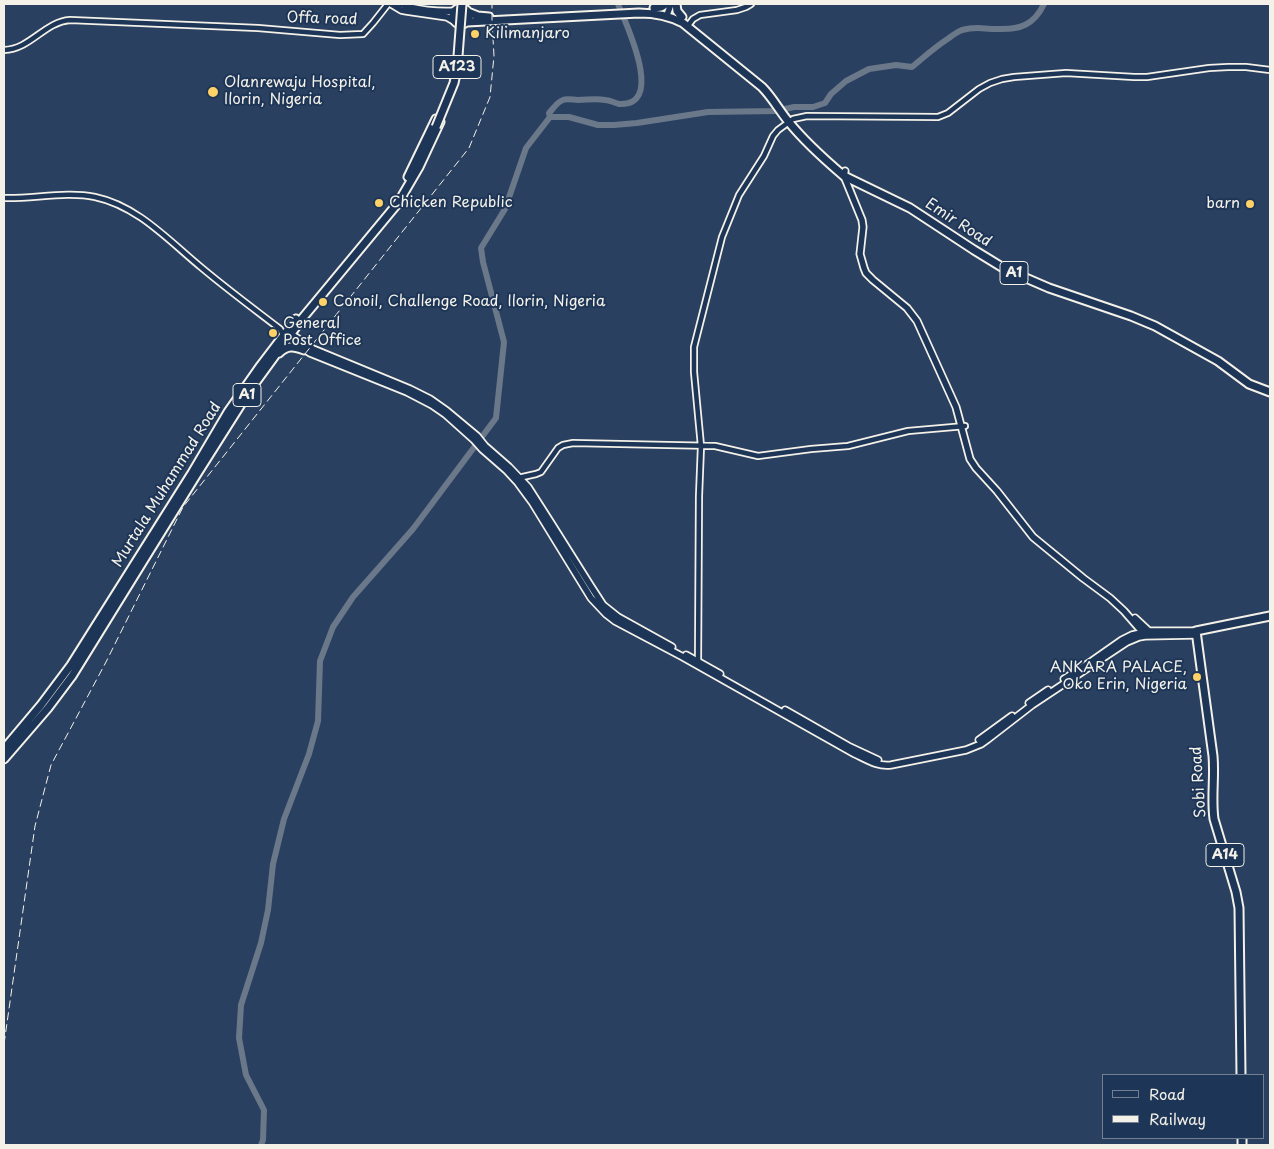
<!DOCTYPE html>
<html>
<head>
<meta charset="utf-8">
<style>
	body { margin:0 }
	#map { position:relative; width:1274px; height:1149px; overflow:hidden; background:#2a4060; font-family:"Playpen Sans",sans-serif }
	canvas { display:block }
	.frame { position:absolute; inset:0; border:5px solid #f4f1e8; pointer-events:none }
	.legend { position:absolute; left:1102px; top:1074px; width:162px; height:65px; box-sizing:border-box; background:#1d3557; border:1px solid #738091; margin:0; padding:6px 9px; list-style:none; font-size:15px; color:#f4f1e8 }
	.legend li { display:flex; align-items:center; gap:10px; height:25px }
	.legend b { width:25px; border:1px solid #738091 }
</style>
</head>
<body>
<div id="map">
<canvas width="1274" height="1149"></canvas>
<div class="frame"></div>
<ul class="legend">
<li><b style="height:6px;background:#1d3557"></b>Road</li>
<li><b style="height:6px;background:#f4f1e8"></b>Railway</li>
</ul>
</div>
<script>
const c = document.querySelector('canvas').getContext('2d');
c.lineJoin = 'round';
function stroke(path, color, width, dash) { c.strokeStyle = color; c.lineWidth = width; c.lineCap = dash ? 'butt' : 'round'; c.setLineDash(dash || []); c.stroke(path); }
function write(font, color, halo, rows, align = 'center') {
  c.font = font + ' "Playpen Sans",sans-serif'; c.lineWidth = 4; c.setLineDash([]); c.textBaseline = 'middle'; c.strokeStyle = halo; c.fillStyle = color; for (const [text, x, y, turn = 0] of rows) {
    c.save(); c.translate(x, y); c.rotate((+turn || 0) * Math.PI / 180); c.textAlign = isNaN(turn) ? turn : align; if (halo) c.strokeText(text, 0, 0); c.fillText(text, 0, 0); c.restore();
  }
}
stroke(new Path2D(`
	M 550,117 L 569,117 L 598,125 L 614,125 L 637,123 L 708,112 L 776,111 L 794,107 L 813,107 L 825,103 L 831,94 L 846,81 L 869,69 L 896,65 L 912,67 C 924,57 935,47 949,38 C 953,35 957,32 962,30 C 976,26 983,29 997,29 C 1020,30 1034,25 1044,4
	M 261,1145 L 263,1140 L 264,1110 L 246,1075 L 239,1038 L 241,1005 L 261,943 L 268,910 L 273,864 L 284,819 L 309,754 L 318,721 L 320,661 L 333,627 L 353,597 L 413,529 L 496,418 L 504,342 L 483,262 L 481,248 L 505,209 L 526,148 L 550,117 L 549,113 C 553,109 557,102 563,100 C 567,98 573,100 578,100 C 587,100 596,98 605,100 C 610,100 614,103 619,104 C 666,107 626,24 618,4`), '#6a788a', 6);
const minor = new Path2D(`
	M 687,27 L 693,19 L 700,15 L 737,10 L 746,7 L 751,4
	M 4,50 C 31,49 44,22 70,20 L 258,28 L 340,35 L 363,34 L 373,23 L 388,4
	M 4,198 C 33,199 66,191 95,197 C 138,206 169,241 202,268 C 227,289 254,309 280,329 L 283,335
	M 518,478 L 536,474 L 541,472 L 558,448 L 563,445 L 573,443 L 715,446 L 758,456 L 811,449 L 848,446 L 908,431 L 965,426
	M 698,664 L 699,496 L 701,446 L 694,372 L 694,347 L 722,237 L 739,195 L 764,156 L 773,136 L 778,130 L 793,119 L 807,116 L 938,117 L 948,113 L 979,89 L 990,83 L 1002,79 L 1014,77 L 1066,73 L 1134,77 L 1147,77 L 1209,68 L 1228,67 L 1246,67 L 1270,70`);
const major = new Path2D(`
	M 391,4 L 401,10 L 406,11 L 447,17 L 454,21
	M 401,4 C 415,10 439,12 455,11
	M 667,15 L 671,4
	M 845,171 L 844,176 L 862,220 L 863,227 L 860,254 L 864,268 L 866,273 L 873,280 L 907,308 L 917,321 L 956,407 L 970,459 L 976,468 L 997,491 L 1033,537 L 1083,578 L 1110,598 L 1124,611 L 1144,634
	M 288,332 L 313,349 L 410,389 L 430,399 L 447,411 L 477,436 L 485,446 L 509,467 L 528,487 L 551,523 L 590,585 L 603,605 L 618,617 L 672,647
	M 285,336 L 310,353 L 407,392 L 432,405 L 445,414 L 474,440 L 482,449 L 506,470 L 518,483 L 532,502 L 591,598 L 606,614 L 615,621 L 683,657 L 855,754 C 866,759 878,767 891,765 L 966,750 L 981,744 L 988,739 L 1032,705 L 1127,642 L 1139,637 L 1145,636 L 1196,635
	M 1135,618 L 1150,632
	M 686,655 L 720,674
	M 1064,679 L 1092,661 L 1122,640 L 1132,635 L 1150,631 L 1196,631
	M 1029,703 L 1048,690
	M 785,710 L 848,746 L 878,760
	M 979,740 L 1012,716`);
const highway = new Path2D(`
	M 676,4 L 677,11 L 682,17
	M453 16a8 8 0 1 1 16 0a8 8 0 1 1-16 0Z
	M 654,8 L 661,7 L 666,4
	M 468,12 L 478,16 L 489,17
	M 467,22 L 639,13 C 655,13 668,15 683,23 L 762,87 C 772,97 779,110 788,121 C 804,141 824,159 844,176 L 910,208 L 974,250 L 1005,269 L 1049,288 L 1131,316 L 1155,326 L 1218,361 L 1249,384 L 1270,392
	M 408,177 L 436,119
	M 279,353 C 287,345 294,346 304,350
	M 4,749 L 41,705 L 71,665 L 192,473 L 228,412 L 261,365 L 296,319
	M 4,759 L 48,708 L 72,676 L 195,477 L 250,390 L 301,320 L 398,203 L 419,167 L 440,122
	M 1241,1075 L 1239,908 L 1236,892 L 1214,819 C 1211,798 1215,777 1213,756 L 1196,631 L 1270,616
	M 1242,1138 L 1242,1145`);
stroke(minor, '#f4f1e8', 8);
stroke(major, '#f4f1e8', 9);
stroke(highway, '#f4f1e8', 11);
stroke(minor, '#1d3557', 4.5);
stroke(major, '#1d3557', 5.5);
stroke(highway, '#1d3557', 7);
stroke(new Path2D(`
	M 4,1044 L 35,826 L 51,765 L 106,662 L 183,507 L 469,148 L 490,97 L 494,56 L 492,21 L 492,4`), '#f4f1e8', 1, [8, 4]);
const highwayBridge = new Path2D(`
	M 436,127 L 454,83 L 457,69 L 462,4`);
stroke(highwayBridge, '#f4f1e8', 11, []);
stroke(highwayBridge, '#1d3557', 7);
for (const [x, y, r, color] of [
	[475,34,5,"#ffd166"],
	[213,92,6,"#ffd166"],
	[379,203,5,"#ffd166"],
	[1250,204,5,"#ffd166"],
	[323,302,5,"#ffd166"],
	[273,333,5,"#ffd166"],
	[1197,677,5,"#ffd166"]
]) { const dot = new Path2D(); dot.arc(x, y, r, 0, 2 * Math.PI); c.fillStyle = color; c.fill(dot); stroke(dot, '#1d3557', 2); }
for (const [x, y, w] of [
	[457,67,48],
	[1014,273,28],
	[247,395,28],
	[1225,855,38]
]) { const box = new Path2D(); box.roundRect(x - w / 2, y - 11.5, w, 23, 4); c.fillStyle = '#1d3557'; c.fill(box); stroke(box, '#f4f1e8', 1); }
write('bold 14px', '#f4f1e8', null, [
	["A123",457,67],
	["A1",1014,273],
	["A1",247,395],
	["A14",1225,855]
]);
write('15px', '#f4f1e8', '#1d3557', [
	["Offa road",322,19,2],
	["Emir Road",958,223,33],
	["Murtala Muhammad Road",167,485,-58],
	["Sobi Road",1199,782,-94]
]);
write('15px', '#f4f1e8', '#1d3557', [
	["Kilimanjaro",485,34],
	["Olanrewaju Hospital,",224,83],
	["Ilorin, Nigeria",224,100],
	["Chicken Republic",389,203],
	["barn",1240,204,"right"],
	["Conoil, Challenge Road, Ilorin, Nigeria",333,302],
	["General",283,324],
	["Post Office",283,341],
	["ANKARA PALACE,",1187,668,"right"],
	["Oko Erin, Nigeria",1187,685,"right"]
], 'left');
</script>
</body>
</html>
